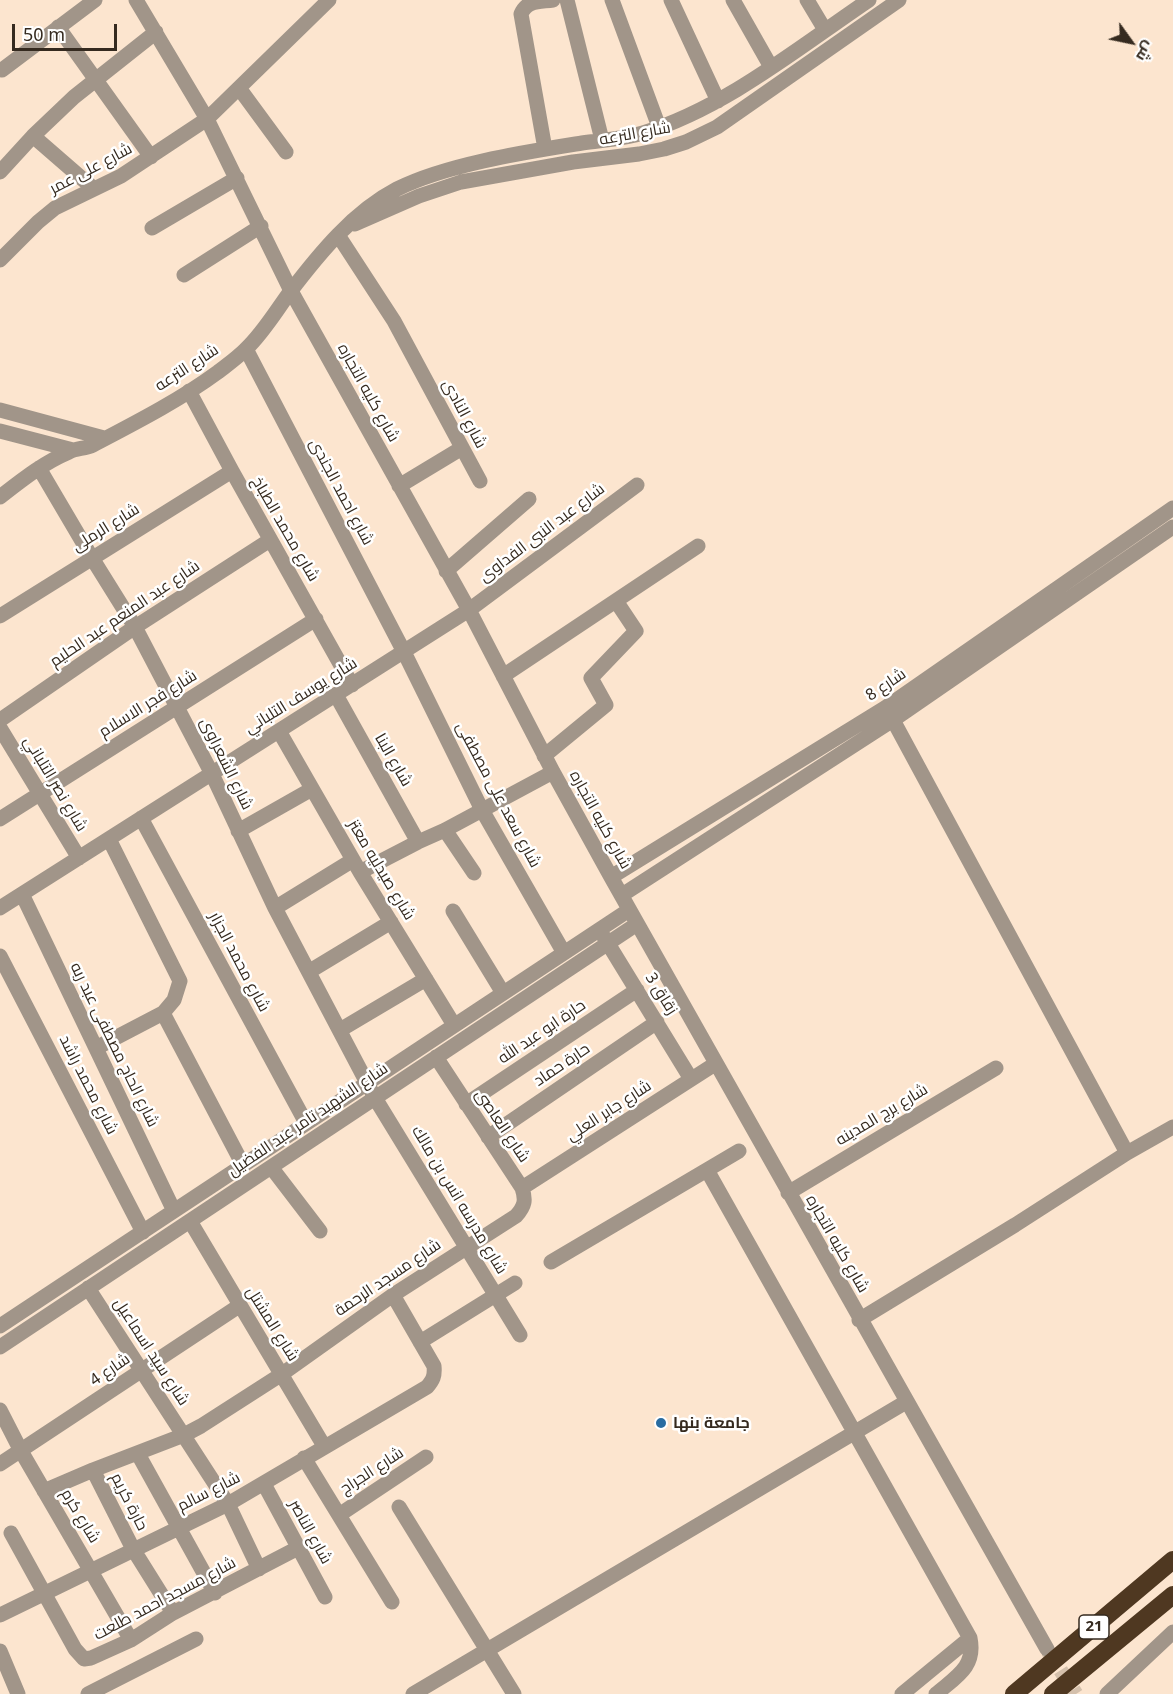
<!DOCTYPE html>
<html>
<head>
<meta charset="utf-8">
<style>
	body { margin:0 }
	#map { position:relative; width:1173px; height:1694px; overflow:hidden; background:#fce5cf; font-family:"Noto Sans",Cairo,sans-serif }
	canvas { display:block }
	.north { position:absolute; left:1101px; top:12px; width:60px; height:60px; -webkit-text-stroke:4px #fff; paint-order:stroke; rotate:123deg; font-size:16px; font-weight:700; line-height:24px; text-align:center; color:#352a1f }
	.north::after { content:''; display:block; margin:auto; width:21px; height:27px; background:#352a1f; clip-path:polygon(50% 0,100% 100%,50% 72%,0 100%) }
	.scale { position:absolute; left:12px; top:24px; width:105px; height:27px; box-sizing:border-box; border:3px solid #352a1f; border-top:0; padding-left:8px; font-size:18px; line-height:21px; white-space:nowrap; color:#352a1f; -webkit-text-stroke:4px #fff; paint-order:stroke }
</style>
</head>
<body>
<div id="map">
<canvas width="1173" height="1694"></canvas>
<div class="north">ش</div>
<div class="scale">50 m</div>
</div>
<script>
const c = document.querySelector('canvas').getContext('2d');
c.lineJoin = 'round';
function stroke(path, color, width, dash) { c.strokeStyle = color; c.lineWidth = width; c.lineCap = dash ? 'butt' : 'round'; c.setLineDash(dash || []); c.stroke(path); }
function write(font, color, halo, rows, align = 'center') {
  c.font = font + ' "Noto Sans",Cairo,sans-serif'; c.lineWidth = 5; c.setLineDash([]); c.textBaseline = 'middle'; c.strokeStyle = halo; c.fillStyle = color; for (const [text, x, y, turn = 0] of rows) {
    c.save(); c.translate(x, y); c.rotate((+turn || 0) * Math.PI / 180); c.textAlign = isNaN(turn) ? turn : align; if (halo) c.strokeText(text, 0, 0); c.fillText(text, 0, 0); c.restore();
  }
}
stroke(new Path2D(`
	M 1048,1651 L 1076,1694`), '#d4c0ac', 15, [15, 8]);
stroke(new Path2D(`
	M 136,0 L 207,119 L 291,291 L 469,610 L 553,772 L 611,877 L 1047,1649
	M 567,0 L 602,140
	M 612,0 L 659,127
	M 671,0 L 718,101
	M 733,0 L 771,67
	M 807,0 L 825,30
	M 58,27 L 151,157
	M 2,70 L 95,0
	M 239,88 L 286,152
	M 33,136 L 94,189
	M 545,149 L 521,14 C 527,0 539,2 553,0
	M 0,172 L 33,136 L 74,97 L 156,32
	M 355,224 L 419,196 L 461,182 L 573,162 L 639,154 L 664,149 L 686,142 L 717,127 L 899,0
	M 152,228 L 237,178
	M 338,235 L 394,321 L 480,481
	M 0,260 L 38,222 L 55,208 L 121,176 L 207,119 L 329,0
	M 184,275 L 261,226
	M 246,349 L 404,652 L 482,810 L 564,953
	M 189,391 L 232,471 L 352,685
	M 0,410 L 104,438
	M 0,431 L 73,450
	M 39,468 L 92,558 L 135,627 L 212,774 L 275,908 L 375,1098 L 520,1335
	M 399,486 L 462,448
	M 0,497 C 22,480 43,463 69,452 C 76,448 85,449 93,445 C 135,423 180,400 218,372 C 227,365 237,358 246,349 C 263,333 276,311 290,292 C 319,254 353,212 397,189 C 447,164 526,152 582,143 C 602,140 623,139 643,133 C 725,108 798,48 869,0
	M 446,571 L 529,499
	M 0,616 L 232,471
	M 503,676 L 698,546
	M 336,695 L 418,842
	M 0,720 L 135,627 L 270,540
	M 893,720 L 1127,1153
	M 0,728 L 79,858
	M 279,731 L 360,872 L 454,1025
	M 544,756 L 606,705 L 591,678 L 636,631 L 616,601
	M 141,818 L 306,1123
	M 0,819 L 316,619
	M 445,830 L 474,873
	M 238,831 L 312,789
	M 360,872 L 418,842 L 445,830 L 553,772
	M 611,877 L 885,708 L 1173,508
	M 22,894 L 174,1211
	M 622,895 L 893,720 L 1173,527
	M 0,908 L 469,610 L 637,485
	M 275,908 L 353,860
	M 453,911 L 503,993
	M 604,937 L 691,1079
	M 0,956 L 143,1232
	M 310,971 L 391,922
	M 163,1013 L 243,1165
	M 340,1030 L 426,979
	M 96,1048 L 163,1013 L 174,1000 L 180,981 L 109,839
	M 466,1104 L 637,990
	M 488,1137 L 657,1022
	M 271,1167 L 320,1231
	M 707,1170 L 970,1638 C 976,1667 956,1677 936,1694
	M 522,1188 L 715,1064
	M 788,1193 L 996,1068
	M 190,1221 L 324,1446
	M 551,1262 L 739,1151
	M 88,1288 L 228,1504 L 259,1569
	M 859,1320 L 1015,1225 L 1127,1153 L 1173,1127
	M 0,1326 L 629,910
	M 420,1342 L 515,1283
	M 0,1347 L 637,924
	M 0,1410 L 21,1451 L 131,1640
	M 138,1454 L 215,1593
	M 304,1458 L 392,1602
	M 0,1464 L 239,1306
	M 93,1470 L 133,1549 L 173,1613
	M 264,1484 L 325,1597
	M 44,1491 L 93,1470 L 184,1435 L 201,1426 L 282,1374 L 393,1295 L 516,1216 C 525,1206 526,1200 522,1188 L 436,1057
	M 399,1507 L 514,1694
	M 339,1515 L 426,1457
	M 11,1533 L 75,1649 L 84,1659 L 91,1658 L 131,1640 L 173,1613 L 298,1548
	M 0,1615 L 228,1504 L 427,1387 C 433,1380 435,1376 434,1366 L 393,1295
	M 0,1651 L 18,1694
	M 88,1694 L 196,1639
	M 413,1694 L 906,1402
	M 902,1694 L 970,1638
	M 1107,1694 L 1173,1632`), '#a19589', 15);
stroke(new Path2D(`
	M 1014,1694 L 1173,1560
	M 1053,1694 L 1173,1595`), '#4f3821', 18);
for (const [x, y, r, color] of [
	[661,1423,6,"#296ca1"]
]) { const dot = new Path2D(); dot.arc(x, y, r, 0, 2 * Math.PI); c.fillStyle = color; c.fill(dot); stroke(dot, '#fff', 2); }
for (const [x, y, w] of [
	[1094,1627,30]
]) { const box = new Path2D(); box.roundRect(x - w / 2, y - 12, w, 24, 4.5); c.fillStyle = '#fff'; c.fill(box); stroke(box, '#352a1f', 1.5); }
write('bold 15px', '#352a1f', null, [
	["21",1094,1627]
]);
write('16px', '#352a1f', '#fff', [
	["شارع الترعه",635,134,-10],
	["شارع على عمر",91,169,-28],
	["شارع الترعه",187,368,-33],
	["شارع كليه التجاره",368,393,61],
	["شارع النادى",464,414,62],
	["شارع احمد الجندى",341,492,62],
	["شارع الرملى",106,528,-32],
	["شارع محمد الطباخ",285,529,60],
	["شارع عبد النبى الفداوى",542,533,-37],
	["شارع عبد المنعم عبد الحليم",125,614,-34],
	["شارع 8",886,685,-34],
	["شارع يوسف التلباني",301,696,-32],
	["شارع فجر الاسلام",148,704,-32],
	["شارع البنا",393,760,60],
	["شارع الشعراوى",226,764,64],
	["شارع نصر التلباني",55,784,59],
	["شارع سعد على مصطفى",498,795,62],
	["شارع كليه التجاره",600,820,61],
	["شارع صيدليه معتز",381,870,59],
	["شارع محمد الجزار",239,962,62],
	["زقاق 3",661,994,58],
	["حارة ابو عبد الله",542,1032,-34],
	["شارع الحاج مصطفى عبد ربه",114,1045,64],
	["حارة حماد",562,1065,-34],
	["شارع محمد راشد",88,1085,63],
	["شارع جابر العلي",609,1111,-33],
	["شارع برج المدينه",882,1115,-31],
	["شارع الشهيد تامر عبد الفضيل",308,1120,-34],
	["شارع العاصى",502,1126,56],
	["شارع مدرسه انس بن مالك",459,1200,59],
	["شارع كليه التجاره",837,1244,60],
	["شارع مسجد الرحمة",388,1278,-34],
	["شارع المشتل",272,1324,58],
	["شارع سيد اسماعيل",151,1352,57],
	["شارع 4",110,1370,-34],
	["شارع الجراج",372,1471,-33],
	["شارع سالم",209,1492,-27],
	["حارة كريم",129,1502,63],
	["شارع كرم",80,1516,59],
	["شارع الناصر",310,1532,61],
	["شارع مسجد احمد طلعت",165,1599,-28]
]);
write('bold 16px', '#352a1f', '#fff', [
	["جامعة بنها",673,1423]
], 'left');
</script>
</body>
</html>
